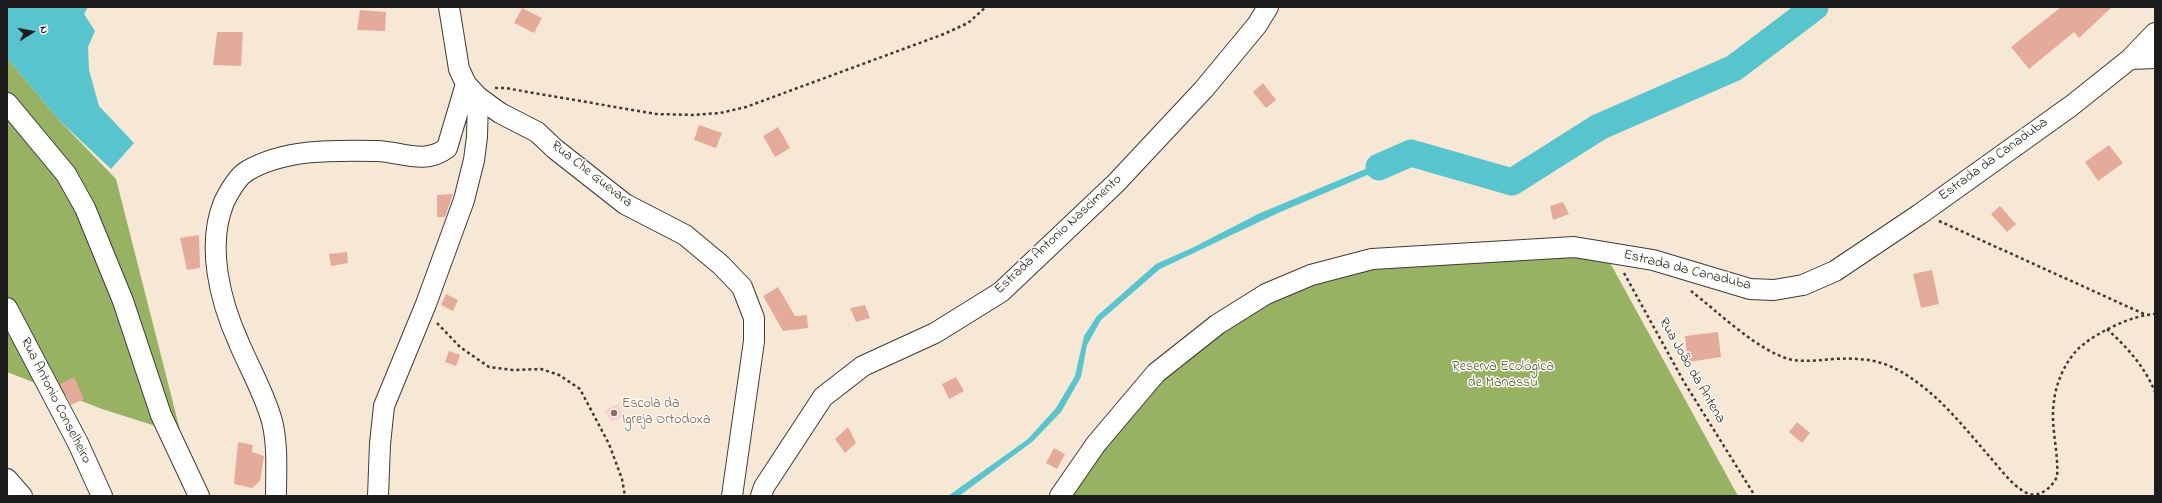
<!DOCTYPE html>
<html>
<head>
<meta charset="utf-8">
<style>
	body { margin:0 }
	#map { position:relative; width:2162px; height:503px; overflow:hidden; background:#f7e8d5; font-family:"Indie Flower",sans-serif }
	canvas { display:block }
	.frame { position:absolute; inset:0; border:8px solid #1c1c1c; pointer-events:none }
	.north { position:absolute; left:12px; top:12px; width:40px; height:40px; -webkit-text-stroke:3px #fdfcf7; paint-order:stroke; rotate:79deg; font-size:11px; font-weight:700; line-height:16px; text-align:center; color:#1c1c1c }
	.north::after { content:''; display:block; margin:auto; width:14px; height:18px; background:#1c1c1c; clip-path:polygon(50% 0,100% 100%,50% 72%,0 100%) }
</style>
</head>
<body>
<div id="map">
<canvas width="2162" height="503"></canvas>
<div class="frame"></div>
<div class="north">N</div>
</div>
<script>
const c = document.querySelector('canvas').getContext('2d');
c.lineJoin = 'round';
function paint(path, color) { c.fillStyle = color; c.fill(path, 'evenodd'); }
function stroke(path, color, width, dash) { c.strokeStyle = color; c.lineWidth = width; c.lineCap = dash ? 'butt' : 'round'; c.setLineDash(dash || []); c.stroke(path); }
function write(font, color, halo, rows, align = 'center') {
  c.font = font + ' "Indie Flower",sans-serif'; c.lineWidth = 3; c.setLineDash([]); c.textBaseline = 'middle'; c.strokeStyle = halo; c.fillStyle = color; for (const [text, x, y, turn = 0] of rows) {
    c.save(); c.translate(x, y); c.rotate((+turn || 0) * Math.PI / 180); c.textAlign = isNaN(turn) ? turn : align; if (halo) c.strokeText(text, 0, 0); c.fillText(text, 0, 0); c.restore();
  }
}
paint(new Path2D(`
	M 618,404 L 623,416 L 611,422 L 605,410 Z`), '#f7d0ce');
paint(new Path2D(`
	M 7,58 L 60,121 L 116,179 L 181,434 L 102,409 L 7,372 Z
	M 1573,255 L 1608,259 L 1738,496 L 1063,496 L 1161,373 L 1269,297 L 1372,263 Z`), '#97b263');
paint(new Path2D(`
	M 7,7 L 88,7 L 84,14 L 95,31 L 88,47 L 89,70 L 99,106 L 134,143 L 111,169 L 60,121 L 7,58 Z
	M 1413,149 L 1412,156 L 1278,213 L 1160,269 L 1101,320 L 1087,345 L 1081,377 L 1061,412 L 1032,442 L 959,496 L 948,496 L 1028,439 L 1056,408 L 1075,376 L 1084,336 L 1097,316 L 1156,264 L 1192,248 L 1258,214 Z`), '#57c4ce');
stroke(new Path2D(`
	M 1379,167 L 1411,153 L 1512,182 L 1599,127 L 1734,68 L 1815,7`), '#57c4ce', 27);
paint(new Path2D(`
	M 2061,7 L 2112,7 L 2079,38 L 2074,32 L 2029,69 L 2011,47 Z
	M 522,8 L 542,18 L 534,33 L 514,23 Z
	M 360,10 L 386,12 L 385,31 L 357,30 Z
	M 217,32 L 243,32 L 241,66 L 213,65 Z
	M 1263,83 L 1276,100 L 1266,108 L 1253,92 Z
	M 699,125 L 722,133 L 716,148 L 694,140 Z
	M 778,127 L 790,148 L 775,157 L 763,136 Z
	M 2109,145 L 2123,163 L 2098,181 L 2085,162 Z
	M 453,194 L 445,217 L 437,217 L 437,195 Z
	M 1563,202 L 1569,214 L 1553,220 L 1550,206 Z
	M 2000,206 L 2016,224 L 2007,232 L 1991,214 Z
	M 199,235 L 200,268 L 187,270 L 180,238 Z
	M 347,252 L 348,263 L 331,266 L 329,254 Z
	M 1932,270 L 1939,304 L 1921,308 L 1913,274 Z
	M 778,287 L 795,316 L 807,315 L 808,328 L 783,331 L 763,296 Z
	M 446,294 L 458,300 L 453,311 L 441,305 Z
	M 865,305 L 870,318 L 856,322 L 850,308 Z
	M 1718,332 L 1721,357 L 1688,362 L 1685,336 Z
	M 449,351 L 460,355 L 456,366 L 445,362 Z
	M 74,377 L 84,399 L 71,405 L 60,384 Z
	M 956,377 L 964,391 L 949,399 L 942,384 Z
	M 1797,422 L 1810,433 L 1802,443 L 1789,432 Z
	M 848,427 L 856,443 L 845,453 L 835,439 Z
	M 238,442 L 253,445 L 252,452 L 264,456 L 260,481 L 252,488 L 234,484 Z
	M 1054,448 L 1065,454 L 1057,469 L 1046,463 Z`), '#e4ab9a');
const minor = new Path2D(`
	M 449,7 L 459,69 L 466,84 L 478,97 L 500,113 L 537,132 L 555,149 L 625,204 L 685,235 L 721,265 L 742,287 L 754,318 L 754,341 L 732,496
	M 2130,59 L 2155,58
	M 7,103 L 66,174 L 85,208 L 123,301 L 161,415 L 199,496
	M 7,308 L 78,443 L 102,496
	M 7,479 L 22,496
	M 276,496 C 276,471 278,445 272,421 C 264,393 250,369 239,343 C 220,301 206,246 224,202 C 229,192 237,177 247,171 C 284,149 334,150 377,151 C 402,152 425,165 447,148 L 466,84
	M 378,496 L 380,444 L 384,406 L 426,304 L 464,200 L 474,160 L 477,137 L 478,97
	M 761,496 L 764,487 L 823,397 L 863,366 L 935,333 L 1001,292 L 1116,183 L 1204,89 L 1257,25 L 1268,7
	M 1060,496 L 1096,444 L 1156,373 L 1218,324 L 1266,294 L 1311,275 L 1372,259 L 1574,247 L 1653,260 L 1750,289 L 1774,290 L 1803,285 L 1835,271 L 1920,214 L 2071,106 L 2130,59 L 2155,33`);
stroke(minor, '#3d3b38', 22);
stroke(new Path2D(`
	M 495,88 L 505,88 L 656,114 L 693,115 L 720,113 L 746,107 L 944,34 L 968,23 L 986,7
	M 1939,221 L 2144,314
	M 1624,273 L 1684,382 L 1755,496
	M 1691,291 C 1717,311 1761,354 1793,360 C 1806,362 1820,360 1833,359 C 1872,357 1891,362 1922,386 C 1948,406 1968,432 1989,456 C 1999,467 2010,483 2023,491 C 2037,500 2050,490 2057,477 C 2059,452 2050,426 2054,401 C 2056,383 2065,362 2078,349 C 2095,333 2132,315 2155,314
	M 437,323 L 460,347 L 489,367 L 513,370 L 541,369 L 559,375 L 580,389 L 609,444 L 622,479 L 625,496
	M 2107,329 C 2127,347 2145,367 2155,392`), '#3d3b38', 2.5, [3, 3]);
stroke(minor, '#fff', 20);
for (const [x, y, r, color] of [
	[614,413,4,"#8d6e63"]
]) { const dot = new Path2D(); dot.arc(x, y, r, 0, 2 * Math.PI); c.fillStyle = color; c.fill(dot); stroke(dot, '#fdfcf7', 1.5); }
write('14px', '#1c1c1c', '#fdfcf7', [
	["Estrada da Canaduba",1994,160,-36],
	["Rua Che Guevara",591,175,38],
	["Estrada Antonio Nascimento",1059,235,-43],
	["Estrada da Canaduba",1687,271,14],
	["Rua João da Antena",1691,371,60],
	["Rua Antonio Conselheiro",55,401,63]
]);
write('14px', '#555b3a', '#fdfcf7', [
	["Reserva Ecológica",1503,368],
	["de Manassu",1503,384]
]);
write('14px', '#785e54', '#fdfcf7', [
	["Escola da",622,405],
	["Igreja Ortodoxa",622,421]
], 'left');
</script>
</body>
</html>
